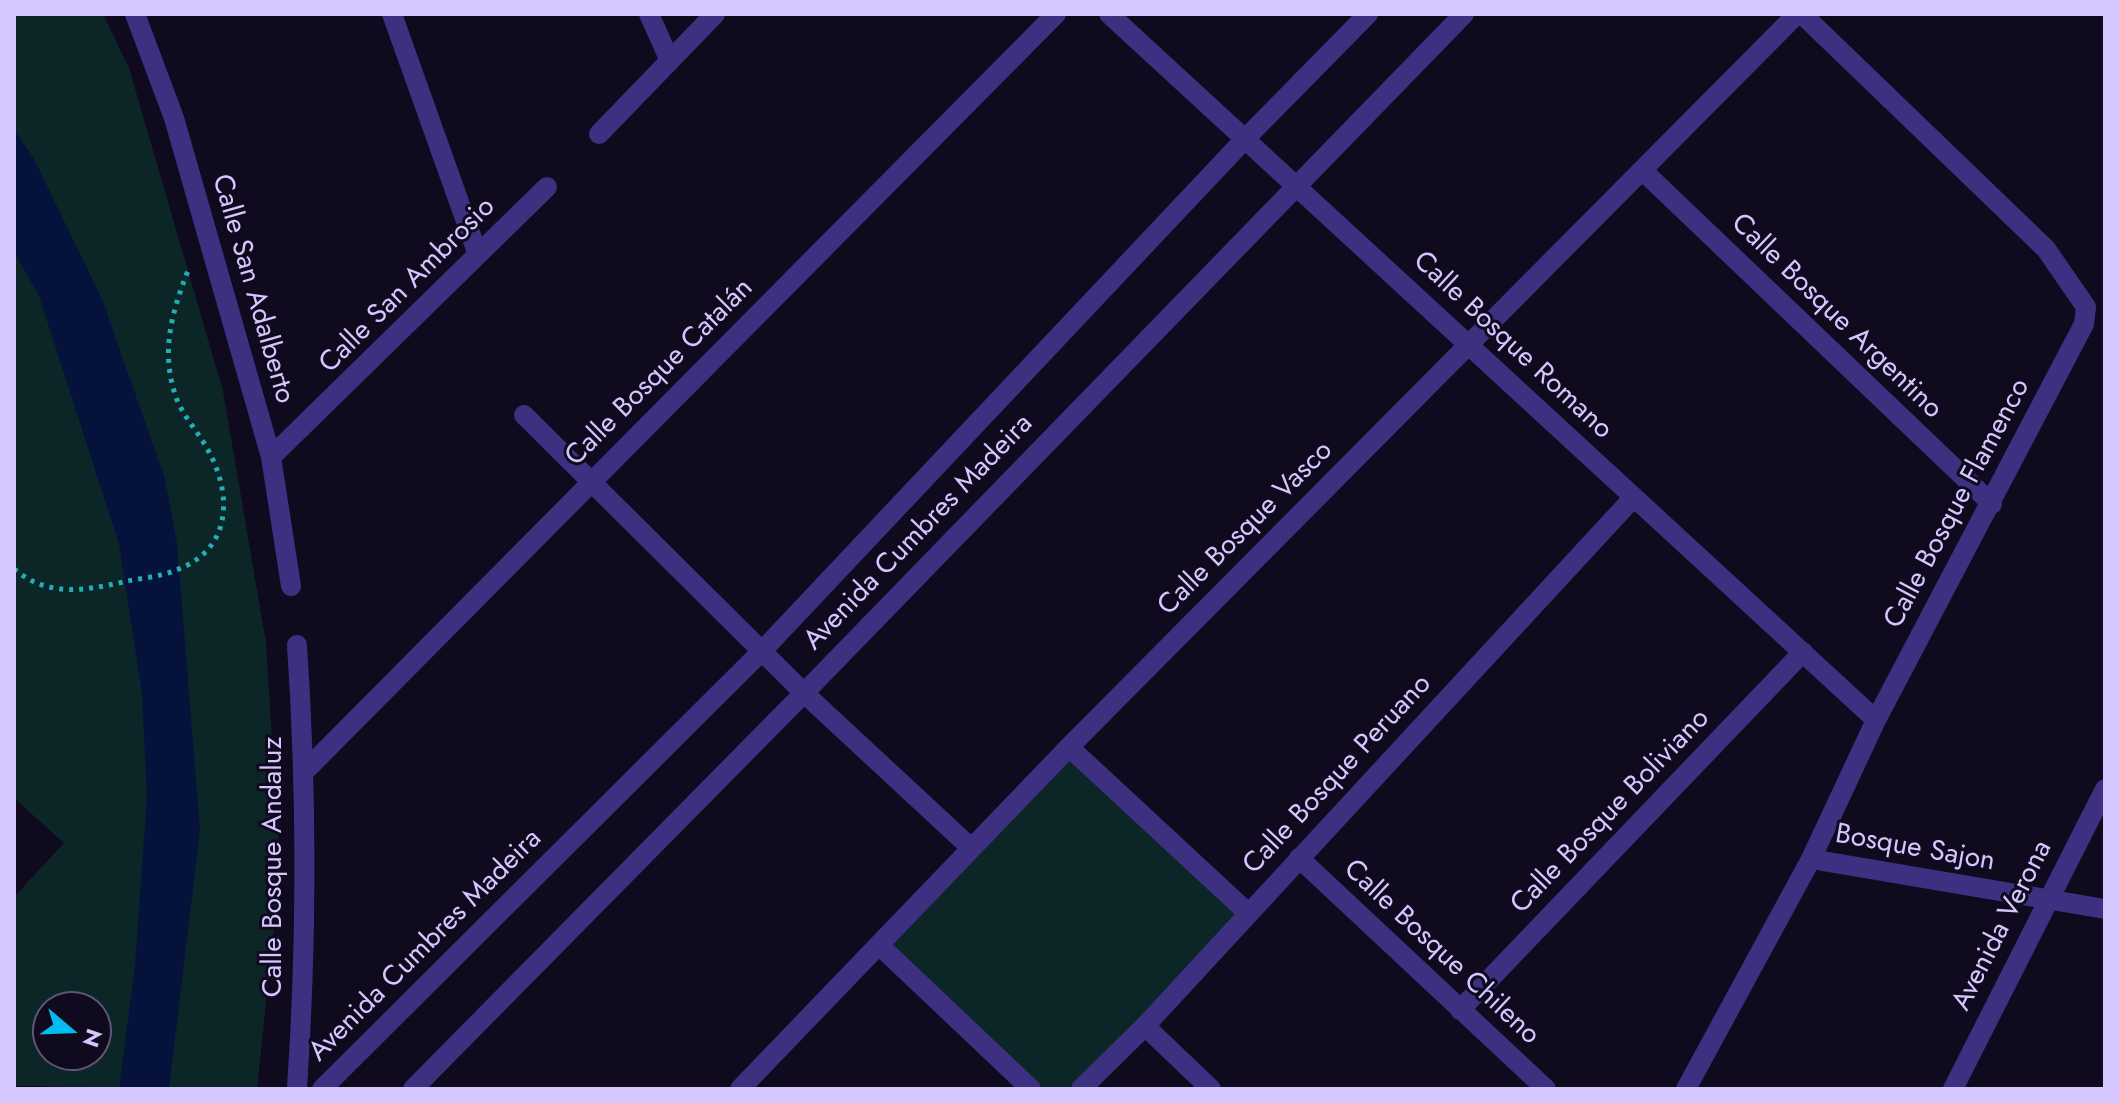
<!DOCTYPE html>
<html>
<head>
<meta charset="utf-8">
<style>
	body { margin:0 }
	#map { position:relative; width:2119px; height:1103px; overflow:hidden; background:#100a1e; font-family:Jost,sans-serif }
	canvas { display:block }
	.frame { position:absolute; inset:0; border:16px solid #d4c6ff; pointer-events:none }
	.north { position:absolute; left:32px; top:991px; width:80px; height:80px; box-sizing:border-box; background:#100a1e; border:2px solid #5e5578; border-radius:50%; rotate:109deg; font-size:22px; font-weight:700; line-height:32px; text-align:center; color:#d4c6ff }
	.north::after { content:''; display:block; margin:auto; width:28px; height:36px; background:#00bcf1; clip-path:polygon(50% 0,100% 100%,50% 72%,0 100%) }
</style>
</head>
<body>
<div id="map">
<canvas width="2119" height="1103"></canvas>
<div class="frame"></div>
<div class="north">N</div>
</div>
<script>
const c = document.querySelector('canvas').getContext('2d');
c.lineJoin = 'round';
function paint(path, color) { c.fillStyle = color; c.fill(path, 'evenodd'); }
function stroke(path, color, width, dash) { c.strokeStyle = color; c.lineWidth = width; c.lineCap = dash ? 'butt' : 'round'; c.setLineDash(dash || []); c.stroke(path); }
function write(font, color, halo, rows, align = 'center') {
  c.font = font + ' Jost,sans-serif'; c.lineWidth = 6; c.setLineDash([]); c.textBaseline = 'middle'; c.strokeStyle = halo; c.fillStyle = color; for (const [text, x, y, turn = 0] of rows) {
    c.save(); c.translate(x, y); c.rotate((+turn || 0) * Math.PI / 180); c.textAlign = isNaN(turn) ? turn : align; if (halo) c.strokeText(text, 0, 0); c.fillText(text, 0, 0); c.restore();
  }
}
paint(new Path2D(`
	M 14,14 L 103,14 L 129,68 L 223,391 L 266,643 L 280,869 L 257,1089 L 14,1086 L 14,897 L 64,843 L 14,798 ZM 48,1007 L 96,1007 L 96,1055 L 48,1055 Z
	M 1069,747 L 1248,913 L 1079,1089 L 1031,1089 L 880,946 Z`), '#0c2628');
paint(new Path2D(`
	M 14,130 L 33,157 L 102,299 L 165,479 L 177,544 L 200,830 L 169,1089 L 119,1089 L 135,965 L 147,797 L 142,694 L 119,544 L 39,296 L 14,252 Z`), '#04123c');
stroke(new Path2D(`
	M 14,569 C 48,597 83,591 123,582 C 140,578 160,577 176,570 C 230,551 233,498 210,454 C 200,433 180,414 174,391 C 161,347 173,309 189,268`), '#22aeb8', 5, [4, 6]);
stroke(new Path2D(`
	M 135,14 L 174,118 L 271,457 L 291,586
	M 392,14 L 478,255
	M 649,14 L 670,61
	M 1109,14 L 1876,720
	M 599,134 L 715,14
	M 1642,170 L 1992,504
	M 524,415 L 804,693 L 970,847
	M 271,457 L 547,187
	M 297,645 C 307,794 307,940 297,1089
	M 1069,747 L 1248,913
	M 305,771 L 1056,14
	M 1299,858 L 1546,1089
	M 1811,859 L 2105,909
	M 880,946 L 1031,1089
	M 1460,1010 L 1803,652
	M 1145,1026 L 1211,1089
	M 740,1089 L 1069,747 L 1797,14
	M 1081,1089 L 1145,1026 L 1634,497
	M 1686,1089 L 1811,859 L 1876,720 L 2084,324 L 2086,307 L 2046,249 L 1802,14
	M 1953,1089 L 2105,789`), '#3d3081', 20);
stroke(new Path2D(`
	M 322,1089 L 762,651 L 1244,140 L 1368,14
	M 413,1089 L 804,693 L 1464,14`), '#3d3081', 20);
write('28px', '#d4c6ff', '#100a1e', [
	["Calle San Ambrosio",408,286,-45],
	["Calle San Adalberto",252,289,74],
	["Calle Bosque Argentino",1836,317,44],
	["Calle Bosque Romano",1512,346,43],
	["Calle Bosque Catalán",660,373,-45],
	["Calle Bosque Flamenco",1958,504,-62],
	["Calle Bosque Vasco",1246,529,-45],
	["Avenida Cumbres Madeira",919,533,-46],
	["Calle Bosque Peruano",1338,775,-47],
	["Calle Bosque Boliviano",1611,812,-46],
	["Bosque Sajon",1915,849,10],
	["Calle Bosque Andaluz",274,867,-90],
	["Avenida Verona",2003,926,-63],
	["Avenida Cumbres Madeira",426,946,-45],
	["Calle Bosque Chileno",1441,953,43]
]);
</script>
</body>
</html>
